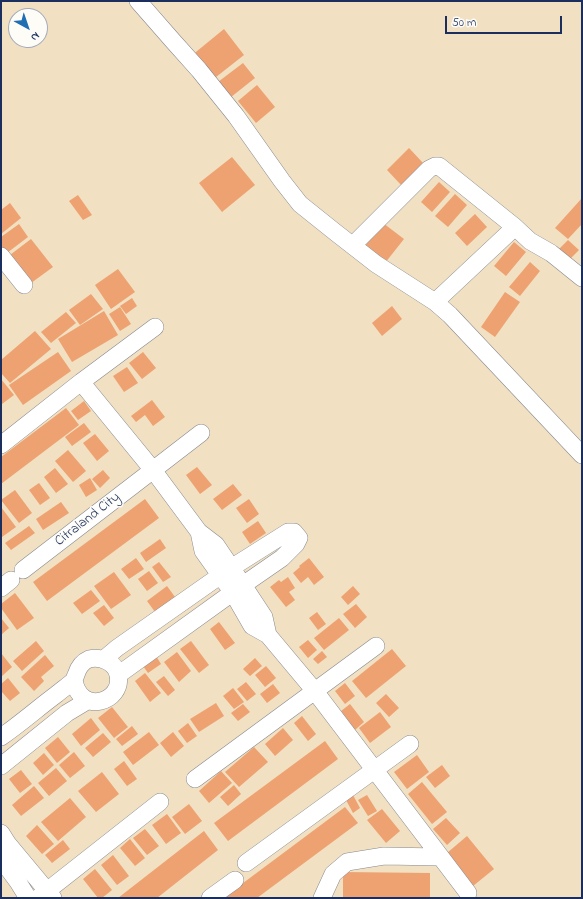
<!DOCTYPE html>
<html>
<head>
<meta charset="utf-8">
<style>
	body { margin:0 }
	#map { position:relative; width:583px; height:899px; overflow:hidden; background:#f1e0c1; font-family:"Indie Flower",sans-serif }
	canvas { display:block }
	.frame { position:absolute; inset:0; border:2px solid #1b2f5e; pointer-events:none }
	.north { position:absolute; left:8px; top:8px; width:40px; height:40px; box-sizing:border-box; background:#fdfcf7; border:1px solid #a3aaba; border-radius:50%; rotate:140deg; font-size:11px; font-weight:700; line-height:16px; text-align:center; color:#1b2f5e }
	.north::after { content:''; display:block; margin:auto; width:14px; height:18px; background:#1f6fb2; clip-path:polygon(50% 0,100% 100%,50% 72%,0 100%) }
	.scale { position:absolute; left:445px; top:16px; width:117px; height:18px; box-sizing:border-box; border:2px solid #1b2f5e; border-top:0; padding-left:5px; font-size:12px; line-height:14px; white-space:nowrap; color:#1b2f5e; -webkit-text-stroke:3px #fdfcf7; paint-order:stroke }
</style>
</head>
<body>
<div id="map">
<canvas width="583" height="899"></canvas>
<div class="frame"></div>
<div class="north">N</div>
<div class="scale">50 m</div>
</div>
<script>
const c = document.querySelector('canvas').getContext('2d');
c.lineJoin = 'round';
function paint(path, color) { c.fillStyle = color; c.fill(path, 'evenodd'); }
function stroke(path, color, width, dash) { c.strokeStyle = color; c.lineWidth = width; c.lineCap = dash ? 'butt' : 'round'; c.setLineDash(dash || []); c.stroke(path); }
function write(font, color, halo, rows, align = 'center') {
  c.font = font + ' "Indie Flower",sans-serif'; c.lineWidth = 3; c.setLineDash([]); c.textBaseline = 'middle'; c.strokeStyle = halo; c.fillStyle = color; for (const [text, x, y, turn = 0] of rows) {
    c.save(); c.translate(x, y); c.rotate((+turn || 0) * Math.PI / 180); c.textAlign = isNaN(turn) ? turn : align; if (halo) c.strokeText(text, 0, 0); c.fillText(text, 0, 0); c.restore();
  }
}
paint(new Path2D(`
	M 224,29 L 244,55 L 211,81 L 191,56 Z
	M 243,63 L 255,78 L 226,101 L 214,85 Z
	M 257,85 L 275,107 L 256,123 L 238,101 Z
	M 409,148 L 424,164 L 402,186 L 387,170 Z
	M 232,157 L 255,185 L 222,212 L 199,183 Z
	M 439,182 L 450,192 L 432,212 L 421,202 Z
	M 455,194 L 467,205 L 448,227 L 435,216 Z
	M 78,195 L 92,215 L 83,220 L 69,201 Z
	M 582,198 L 582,224 L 568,239 L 555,228 Z
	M 10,203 L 21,218 L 1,234 L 1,210 Z
	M 475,214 L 487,227 L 467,246 L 455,233 Z
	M 383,223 L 404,239 L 385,263 L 364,247 Z
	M 19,224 L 28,237 L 3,256 L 1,253 L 1,237 Z
	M 31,239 L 53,267 L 27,286 L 6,258 Z
	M 568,240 L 579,250 L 566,263 L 555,253 Z
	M 514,242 L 526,252 L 506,276 L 494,266 Z
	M 530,262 L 540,271 L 520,296 L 509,287 Z
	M 118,269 L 135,292 L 111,309 L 95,285 Z
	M 505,292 L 520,302 L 495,337 L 481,327 Z
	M 91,294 L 103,309 L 80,325 L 69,310 Z
	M 132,298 L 137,306 L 126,314 L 120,306 Z
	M 392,306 L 402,319 L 382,336 L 372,323 Z
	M 120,307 L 131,324 L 120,331 L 109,314 Z
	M 104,311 L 118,335 L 72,362 L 58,339 Z
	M 66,312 L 76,323 L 51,343 L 41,332 Z
	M 35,331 L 51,349 L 10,383 L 1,373 L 1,360 Z
	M 58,352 L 71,371 L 23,405 L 9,385 Z
	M 143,352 L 156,368 L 142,379 L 129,363 Z
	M 127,367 L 138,383 L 124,392 L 113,376 Z
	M 1,379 L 14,395 L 2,404 L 1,402 Z
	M 152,400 L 165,417 L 153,426 L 145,415 L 136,422 L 131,416 Z
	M 84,401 L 91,411 L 78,420 L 71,411 Z
	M 66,408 L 79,425 L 1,484 L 1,457 Z
	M 84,423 L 91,432 L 72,446 L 65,437 Z
	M 95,434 L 109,451 L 97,461 L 83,443 Z
	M 68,450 L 86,471 L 73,482 L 55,461 Z
	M 197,467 L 212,485 L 200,494 L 186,475 Z
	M 55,468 L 68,484 L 56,493 L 44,477 Z
	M 103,470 L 110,478 L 100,488 L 92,479 Z
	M 90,478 L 97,490 L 86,497 L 79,485 Z
	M 39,483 L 50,498 L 40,505 L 29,490 Z
	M 233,484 L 242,495 L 222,510 L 213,499 Z
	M 15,490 L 32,513 L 19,523 L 1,500 Z
	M 145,499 L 159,518 L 47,601 L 33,582 Z
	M 249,499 L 259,514 L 247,523 L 236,508 Z
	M 61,502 L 69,513 L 43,530 L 36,519 Z
	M 1,507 L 16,527 L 2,537 L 1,536 Z
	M 258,521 L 266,533 L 250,544 L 242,532 Z
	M 29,526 L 35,533 L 11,550 L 5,543 Z
	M 160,539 L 166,548 L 146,562 L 140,553 Z
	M 136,558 L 144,569 L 129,579 L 121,569 Z
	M 309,558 L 324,577 L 314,585 L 308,577 L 301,583 L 293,573 L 300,567 L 299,566 Z
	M 159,562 L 171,577 L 163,582 L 152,567 Z
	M 149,571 L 158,583 L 147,591 L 138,579 Z
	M 114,572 L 131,595 L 111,609 L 94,586 Z
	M 288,577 L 295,588 L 289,592 L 295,600 L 286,607 L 270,587 L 279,580 L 281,582 Z
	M 167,586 L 175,597 L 155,612 L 147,601 Z
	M 353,586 L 360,594 L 348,605 L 341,597 Z
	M 91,590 L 100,601 L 82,614 L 73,603 Z
	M 15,593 L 34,618 L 17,630 L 1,608 L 1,604 Z
	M 356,604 L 367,617 L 355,628 L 343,614 Z
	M 104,605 L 114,618 L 104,626 L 93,613 Z
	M 317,612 L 326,624 L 318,630 L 309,618 Z
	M 1,618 L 9,628 L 1,635 Z
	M 339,618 L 349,630 L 324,650 L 314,638 Z
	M 219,622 L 235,643 L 225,650 L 210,629 Z
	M 308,640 L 317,650 L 308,658 L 299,647 Z
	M 36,641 L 44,651 L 22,671 L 13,661 Z
	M 191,641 L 209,665 L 199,673 L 180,649 Z
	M 392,649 L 406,666 L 366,698 L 352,681 Z
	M 322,651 L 327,657 L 318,664 L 313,659 Z
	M 177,652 L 191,671 L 179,682 L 164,662 Z
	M 1,653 L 12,667 L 1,677 Z
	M 45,655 L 54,666 L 41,677 L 44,681 L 34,691 L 21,677 Z
	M 156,656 L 161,664 L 148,673 L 143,666 Z
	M 255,658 L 262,666 L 250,676 L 243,669 Z
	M 266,666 L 276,678 L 265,687 L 255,675 Z
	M 145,673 L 161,693 L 150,702 L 135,681 Z
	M 164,676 L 175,690 L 168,696 L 156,682 Z
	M 8,678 L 20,693 L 10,701 L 1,691 L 1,684 Z
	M 246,682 L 256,694 L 247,701 L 237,689 Z
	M 345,683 L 355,696 L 345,704 L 335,691 Z
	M 273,684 L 280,693 L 267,703 L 260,694 Z
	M 233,688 L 244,702 L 234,709 L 223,696 Z
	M 386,694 L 399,708 L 389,717 L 376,703 Z
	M 216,703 L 224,716 L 199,732 L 190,719 Z
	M 243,704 L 250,712 L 238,721 L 231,713 Z
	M 350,704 L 364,722 L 355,730 L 341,711 Z
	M 112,707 L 128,727 L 114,738 L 98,718 Z
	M 380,712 L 391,727 L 370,743 L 359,728 Z
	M 302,716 L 316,734 L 308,741 L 294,723 Z
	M 91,718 L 100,730 L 81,746 L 72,734 Z
	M 188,723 L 197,736 L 187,743 L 178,731 Z
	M 132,726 L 138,734 L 122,746 L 116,739 Z
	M 283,728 L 293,740 L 275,756 L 265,744 Z
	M 149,732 L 159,745 L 133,765 L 123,752 Z
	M 173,732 L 184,746 L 171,757 L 160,743 Z
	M 103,733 L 111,742 L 93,757 L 85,748 Z
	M 58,737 L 70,752 L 57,763 L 45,748 Z
	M 325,741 L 338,759 L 228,841 L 214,823 Z
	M 254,747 L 268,762 L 239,787 L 225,772 Z
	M 74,752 L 85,766 L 70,778 L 59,765 Z
	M 44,753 L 54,765 L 43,775 L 33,763 Z
	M 417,755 L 429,772 L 407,789 L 394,772 Z
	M 124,761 L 137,779 L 127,786 L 114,769 Z
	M 442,765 L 450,776 L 435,788 L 426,777 Z
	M 56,768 L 67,781 L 49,796 L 38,783 Z
	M 21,770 L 32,784 L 20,793 L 9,779 Z
	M 221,771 L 232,783 L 209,803 L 199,791 Z
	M 102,772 L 119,794 L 96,812 L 78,791 Z
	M 422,782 L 447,812 L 432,824 L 408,794 Z
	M 234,785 L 241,794 L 228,806 L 220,797 Z
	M 34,786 L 44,798 L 21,816 L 12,805 Z
	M 353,795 L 360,808 L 353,813 L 346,800 Z
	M 367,795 L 377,811 L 368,816 L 358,800 Z
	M 70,798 L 86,817 L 58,841 L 41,822 Z
	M 189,804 L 202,821 L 185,834 L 172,817 Z
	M 345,807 L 358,823 L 257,898 L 223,898 Z
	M 382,809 L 400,831 L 386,843 L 367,820 Z
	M 167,814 L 181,833 L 166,844 L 152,825 Z
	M 446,818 L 460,833 L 447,845 L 433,829 Z
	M 37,825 L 54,844 L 42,854 L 26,836 Z
	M 145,829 L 159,846 L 147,855 L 133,838 Z
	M 204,831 L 218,850 L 157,898 L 118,898 Z
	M 467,836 L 494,869 L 473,886 L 447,853 Z
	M 130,839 L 145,858 L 135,866 L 120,848 Z
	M 63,840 L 70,849 L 52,863 L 45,855 Z
	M 113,855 L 129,876 L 117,885 L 101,865 Z
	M 95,869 L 112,890 L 102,898 L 98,898 L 83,879 Z
	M 343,872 L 430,873 L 430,898 L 343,898 Z`), '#eea272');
const minor = new Path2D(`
	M 138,1 L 173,41 L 199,70 L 236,116 L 282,181 L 300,204 L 335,232 L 376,264 L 435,302 L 450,315 L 582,455
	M 353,245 L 429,169 L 435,166 L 439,166 L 515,227
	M 1,256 L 24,285
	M 435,302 L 515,227 L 530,241 L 551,253 L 582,278
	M 81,382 L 155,327
	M 201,433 L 153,470 L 199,532 L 216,545 L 243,585 L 264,617 L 268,635
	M 1,445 L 81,382 L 153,470 L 23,570
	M 199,532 L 203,551 L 233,593 L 252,626 L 268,635 L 314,690 L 468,893
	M 1,588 L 11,580
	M 104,659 L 117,648 L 231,568 L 288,532 L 294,532 L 299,538 L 296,544 L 282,558 L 243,585 L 118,675
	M 1,737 C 20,724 38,708 57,694 C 60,691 72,683 74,680 C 75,679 75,676 76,675 C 78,668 82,662 89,659 C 101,656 116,663 118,675 C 124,702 80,716 74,680
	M 1,766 L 67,713 L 87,701
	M 195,779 L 376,646
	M 1,833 L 8,844 L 53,898
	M 1,859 L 18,882 L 28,898
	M 246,863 L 410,744
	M 38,898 L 160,802
	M 210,898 L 235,880
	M 322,898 L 333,874 L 347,862 L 384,856 L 440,857`);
stroke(minor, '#868890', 18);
stroke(minor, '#fff', 17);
write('14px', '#1b2f5e', '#fdfcf7', [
	["Citraland City",88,520,-38]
]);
</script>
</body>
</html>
